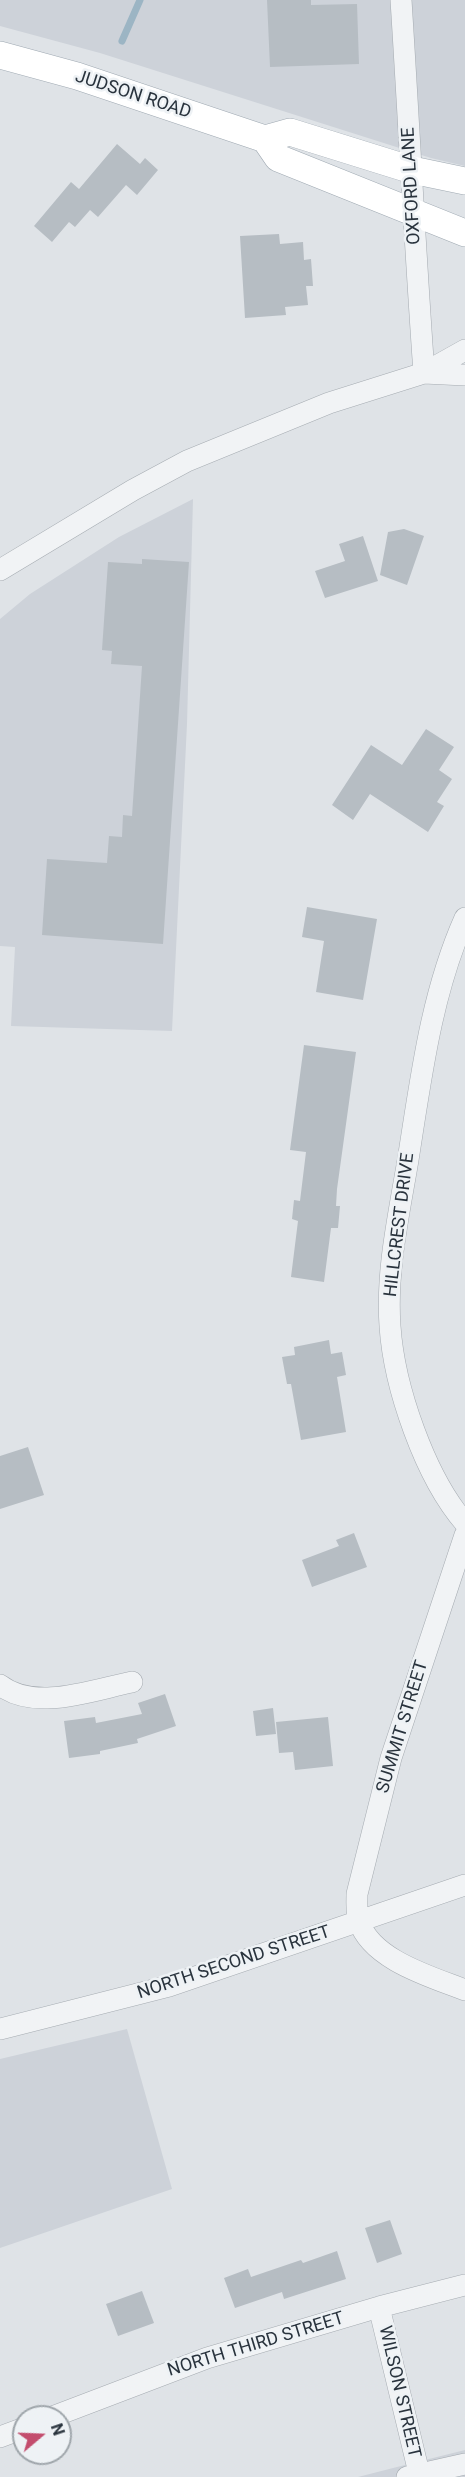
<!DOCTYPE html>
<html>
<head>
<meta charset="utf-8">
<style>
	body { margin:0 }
	#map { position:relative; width:465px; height:2477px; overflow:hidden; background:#dfe3e7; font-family:Roboto,sans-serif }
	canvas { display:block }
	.north { position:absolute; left:12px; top:2405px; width:60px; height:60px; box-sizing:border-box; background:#eef2f5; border:2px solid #9fa6ab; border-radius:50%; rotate:71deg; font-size:16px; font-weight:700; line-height:24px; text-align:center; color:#29333d }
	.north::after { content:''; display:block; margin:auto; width:21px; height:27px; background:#c34d6d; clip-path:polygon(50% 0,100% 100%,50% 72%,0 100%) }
</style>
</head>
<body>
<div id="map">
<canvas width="465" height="2477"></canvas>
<div class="north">N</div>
</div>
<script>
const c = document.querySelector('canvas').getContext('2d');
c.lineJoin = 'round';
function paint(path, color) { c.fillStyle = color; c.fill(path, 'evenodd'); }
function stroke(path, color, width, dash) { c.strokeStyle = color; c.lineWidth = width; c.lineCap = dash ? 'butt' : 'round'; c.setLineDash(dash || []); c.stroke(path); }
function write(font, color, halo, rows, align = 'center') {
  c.font = font + ' Roboto,sans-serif'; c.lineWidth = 5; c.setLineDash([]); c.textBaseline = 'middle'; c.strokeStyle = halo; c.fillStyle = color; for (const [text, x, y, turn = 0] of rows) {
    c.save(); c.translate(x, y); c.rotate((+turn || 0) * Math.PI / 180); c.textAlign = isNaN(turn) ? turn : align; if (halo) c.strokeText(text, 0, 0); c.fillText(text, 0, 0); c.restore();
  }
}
paint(new Path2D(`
	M 0,0 L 465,0 L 465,166 L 431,158 L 100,53 L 0,26 Z
	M 193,499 L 187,724 L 172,1031 L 11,1026 L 15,947 L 0,946 L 0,619 L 30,594 L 119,537 Z
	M 127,2029 L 172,2189 L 0,2248 L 0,2059 Z
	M 465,2450 L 465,2477 L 358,2477 L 397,2467 Z`), '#cdd2d9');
stroke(new Path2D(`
	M 122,41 L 140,0`), '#9cb5c4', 7);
paint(new Path2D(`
	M 267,0 L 311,0 L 311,5 L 357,4 L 359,64 L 270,67 Z
	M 117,144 L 140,164 L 145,158 L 158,170 L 137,195 L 126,185 L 98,217 L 90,210 L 75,227 L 69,222 L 52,242 L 34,226 L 71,182 L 79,189 Z
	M 279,234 L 280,244 L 303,242 L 304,260 L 311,259 L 313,286 L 306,286 L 308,305 L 285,307 L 286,315 L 245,318 L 240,236 Z
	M 404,529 L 424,536 L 407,585 L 380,575 L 388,532 Z
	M 363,536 L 378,581 L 325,598 L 315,571 L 345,561 L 339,544 Z
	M 142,559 L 189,562 L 163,944 L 42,935 L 47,859 L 107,863 L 109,836 L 122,837 L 123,815 L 132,816 L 142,666 L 111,664 L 112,651 L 102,650 L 108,562 L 142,564 Z
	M 426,729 L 454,747 L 439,770 L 452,779 L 437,802 L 444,806 L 428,832 L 370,794 L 353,820 L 332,805 L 371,745 L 402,765 Z
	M 307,907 L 377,919 L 363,1000 L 316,992 L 324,941 L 302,937 Z
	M 304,1045 L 356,1052 L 337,1189 L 336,1206 L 340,1206 L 338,1228 L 331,1228 L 324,1282 L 291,1277 L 298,1221 L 292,1219 L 294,1200 L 300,1201 L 306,1152 L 290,1150 Z
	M 329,1340 L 331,1354 L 342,1352 L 346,1375 L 337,1377 L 346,1432 L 301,1440 L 291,1384 L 287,1384 L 282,1357 L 295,1355 L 294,1347 Z
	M 28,1447 L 44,1495 L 0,1509 L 0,1456 Z
	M 354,1533 L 367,1567 L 312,1587 L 302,1560 L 339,1546 L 336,1540 Z
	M 165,1694 L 176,1726 L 137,1739 L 138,1743 L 100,1751 L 100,1754 L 69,1758 L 64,1721 L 95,1717 L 96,1723 L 142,1714 L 138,1703 Z
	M 273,1708 L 276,1734 L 256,1736 L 253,1711 Z
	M 328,1717 L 333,1766 L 295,1770 L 293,1752 L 279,1753 L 276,1722 Z
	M 390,2220 L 402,2254 L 377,2263 L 365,2228 Z
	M 337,2251 L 346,2279 L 284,2299 L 282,2292 L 235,2308 L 224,2278 L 248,2269 L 251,2277 L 301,2260 L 303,2263 Z
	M 142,2291 L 154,2323 L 118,2336 L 106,2304 Z`), '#b6bdc3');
const minor = new Path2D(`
	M 401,0 C 409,124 415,249 424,373
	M 424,373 L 465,375
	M 0,570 L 133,490 L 187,461 L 329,403 L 424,373 L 465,350
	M 465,918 C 431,994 421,1078 408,1160 C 399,1214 386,1271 390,1326 C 394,1387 425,1477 465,1523
	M 465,1535 L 391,1758 L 357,1894 C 357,1903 356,1913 359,1921 C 371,1960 432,1977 465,1990
	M 0,1685 C 35,1712 92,1690 132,1682
	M 0,2029 L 169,1986 L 465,1885
	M 379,2307 L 420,2477
	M 52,2417 L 207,2358 L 379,2307 L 465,2285
	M 0,2437 L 24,2428
	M 407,2477 L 465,2464`);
const major = new Path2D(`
	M 0,55 L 77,76 L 265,139 L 278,158 L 465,233
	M 265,139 L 290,132 L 412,170 L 465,181`);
stroke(minor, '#a5abb1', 22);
stroke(major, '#9fa9b2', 28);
stroke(minor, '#f1f3f5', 21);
stroke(major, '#fff', 27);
write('18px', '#29333d', '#eef2f5', [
	["JUDSON ROAD",133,95,18],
	["OXFORD LANE",412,186,-93],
	["HILLCREST DRIVE",400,1225,-83],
	["SUMMIT STREET",403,1727,-73],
	["NORTH SECOND STREET",234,1963,-18],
	["NORTH THIRD STREET",256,2345,-17],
	["WILSON STREET",399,2392,77]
]);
</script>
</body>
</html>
